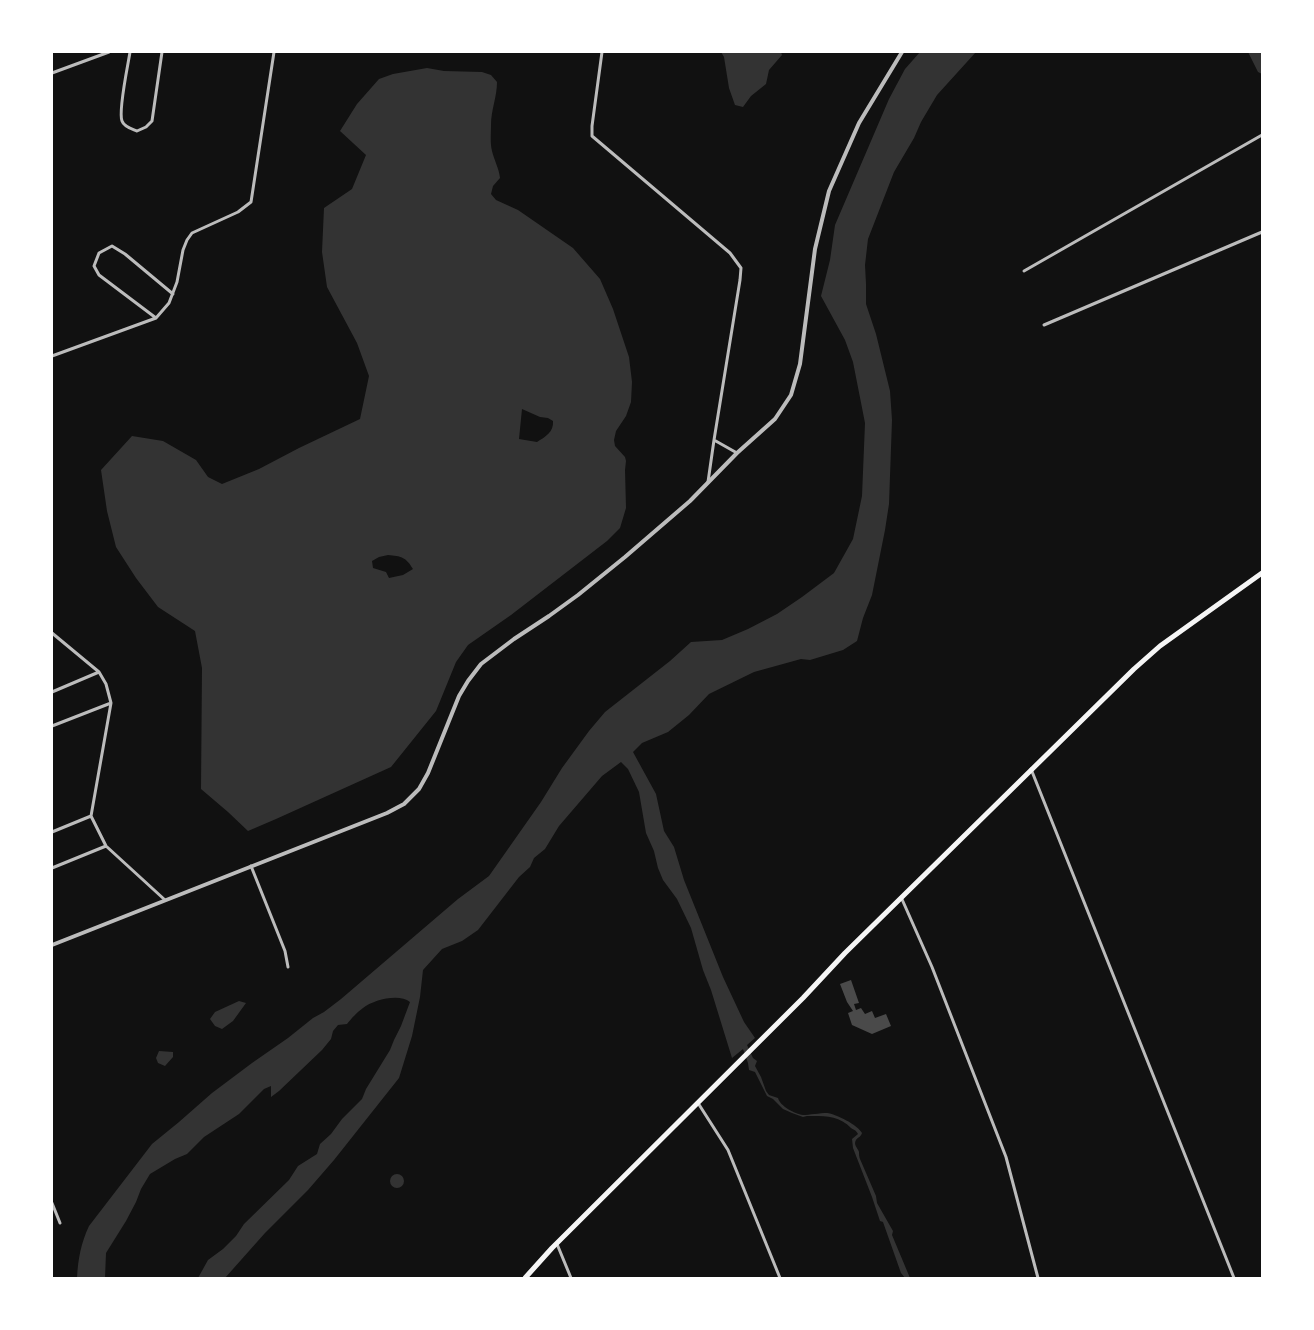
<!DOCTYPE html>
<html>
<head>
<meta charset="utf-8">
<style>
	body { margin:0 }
	#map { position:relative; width:1314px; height:1330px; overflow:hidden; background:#111; font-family:Lora,serif }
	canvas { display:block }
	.frame { position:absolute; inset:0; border:53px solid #fff; pointer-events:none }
</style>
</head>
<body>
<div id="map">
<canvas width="1314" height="1330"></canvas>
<div class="frame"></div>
</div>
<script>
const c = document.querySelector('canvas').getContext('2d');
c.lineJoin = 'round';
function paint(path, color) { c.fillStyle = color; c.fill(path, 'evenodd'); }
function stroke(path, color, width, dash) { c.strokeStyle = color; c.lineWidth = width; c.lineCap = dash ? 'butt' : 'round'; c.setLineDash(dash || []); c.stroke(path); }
paint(new Path2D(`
	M 721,52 L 781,52 L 782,55 L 769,70 L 766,84 L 751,96 L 743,107 L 735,105 L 729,88 L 724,57 Z
	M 920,52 L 976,52 L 937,95 L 921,122 L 914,138 L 894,172 L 868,239 L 865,265 L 866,284 L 866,304 L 876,334 L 890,391 L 892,420 L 889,504 L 885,530 L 872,595 L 863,618 L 857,641 L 843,650 L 810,660 L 801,659 L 754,672 L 709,694 L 689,715 L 668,732 L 642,743 L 633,752 L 656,794 L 664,831 L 674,847 L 684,880 L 723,977 L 744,1022 L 755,1038 L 747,1045 L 753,1058 L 757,1061 L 755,1066 L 761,1077 L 766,1091 L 769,1095 L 778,1098 C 780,1106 795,1114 803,1115 C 809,1115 820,1113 827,1113 C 836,1114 858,1125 862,1133 C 861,1137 858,1137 856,1140 C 853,1145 858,1148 859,1152 C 859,1154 859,1157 860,1159 L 876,1196 L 877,1203 L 893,1231 L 892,1235 L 910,1278 L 905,1278 L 901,1273 L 883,1222 L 880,1221 L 872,1197 L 853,1148 L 852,1139 L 858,1134 C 856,1130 854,1130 851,1128 C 839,1115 823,1116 807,1116 L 803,1117 L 792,1113 L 783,1109 L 773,1099 L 767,1096 L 755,1072 L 749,1070 L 748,1063 L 743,1049 L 732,1058 L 711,990 L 703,970 L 691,928 L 677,899 L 663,880 L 658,868 L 654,851 L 646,833 L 639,792 L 628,769 L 621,762 L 602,776 L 559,826 L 545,849 L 534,858 L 530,867 L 519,877 L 478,930 L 462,941 L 442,949 L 423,970 L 420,997 L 412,1036 L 399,1078 L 334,1160 L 308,1190 L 265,1233 L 225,1278 L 198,1278 L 208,1260 L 223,1249 L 236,1236 L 244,1224 L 289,1180 L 298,1166 L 317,1154 L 320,1144 L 331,1134 L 342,1119 L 362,1099 L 366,1089 L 390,1050 L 394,1040 L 401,1026 L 410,1002 C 399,993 373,1000 363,1008 C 356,1013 352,1018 347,1024 L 338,1025 L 333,1031 L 331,1039 L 322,1050 L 279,1091 L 271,1097 L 271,1086 L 264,1089 L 239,1114 L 204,1137 L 187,1154 L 175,1159 L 150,1174 L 141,1189 L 136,1202 L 126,1221 L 106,1253 L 105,1278 L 77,1278 C 78,1259 81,1243 89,1226 L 152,1144 L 179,1122 L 212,1093 L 252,1063 L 288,1038 L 313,1018 L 324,1012 L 341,999 L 458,899 L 489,876 L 541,802 L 562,768 L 589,731 L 605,712 L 670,661 L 691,642 L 722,640 L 748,629 L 777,614 L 802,597 L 834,573 L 853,539 L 862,496 L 865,423 L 853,362 L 845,340 L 821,296 L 830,260 L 835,225 L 889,99 L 905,69 Z
	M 1248,52 L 1262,52 L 1262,74 L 1258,72 Z
	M 427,68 L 444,71 L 482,72 L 491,75 L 497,82 C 497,97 491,110 491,125 C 491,134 490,142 492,151 C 494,160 499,168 500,178 L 493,186 L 491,194 L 496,200 L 518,210 L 573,248 L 600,279 L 613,309 L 629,357 L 632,382 L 631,402 L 626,416 L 616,431 L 614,440 L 615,446 L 625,457 L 626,461 L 625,470 L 626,508 L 620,528 L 607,541 L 511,615 L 468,645 L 456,662 L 436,711 L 391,767 L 276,819 L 248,831 L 228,812 L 201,789 L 202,668 L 195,631 L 158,607 L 136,578 L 116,547 L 107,511 L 101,470 L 132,436 L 163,441 L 196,460 L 208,477 L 222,484 L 259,469 L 299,448 L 360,419 L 369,376 L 357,343 L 327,287 L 322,252 L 324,208 L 352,189 L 366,155 L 340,131 L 357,104 L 379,79 L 393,74 ZM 522,409 L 540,417 L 548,418 L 553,421 C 554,432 545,437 537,442 L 519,439 ZM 388,555 C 401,556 406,557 413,569 L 403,575 L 389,578 L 386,572 L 373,568 L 372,561 L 379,557 Z
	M 239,1001 L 246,1003 L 233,1021 L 222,1029 L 215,1026 L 210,1019 L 215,1012 Z
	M 159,1051 L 173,1052 L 173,1057 L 165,1066 L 158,1063 L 156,1058 Z
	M390 1181a7 7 0 1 1 14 0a7 7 0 1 1-14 0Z`), '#333');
paint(new Path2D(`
	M 851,980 L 859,1003 L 854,1004 L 856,1010 L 861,1008 L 865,1014 L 872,1011 L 875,1018 L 886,1014 L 891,1026 L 872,1034 L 852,1025 L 848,1013 L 853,1011 L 847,1002 L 840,984 Z`), '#4a4a4a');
stroke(new Path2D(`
	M 130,52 C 128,65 118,111 122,121 C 124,127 132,129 137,131 L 146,127 L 152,121 L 162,52
	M 602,52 L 592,126 L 592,136 L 730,253 L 741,268 L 740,280 L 714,440 L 737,453
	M 52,73 L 109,52
	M 1024,271 L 1262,135
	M 156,318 L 99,275 L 94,266 L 99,253 L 112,246 L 125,254 L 173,294
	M 1044,325 L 1262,232
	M 52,356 L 156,318 L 169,303 L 177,282 L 183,250 L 187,240 L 192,233 L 238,212 L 251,202 L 274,52
	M 708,482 L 714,440
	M 52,633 L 99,672 L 106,684 L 111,703 L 91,816 L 106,846 L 165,900
	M 52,692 L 99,672
	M 52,726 L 111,703
	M 1031,769 L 1234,1278
	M 52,832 L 91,816
	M 251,866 L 285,951 L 288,967
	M 52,868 L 106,846
	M 901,897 L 932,967 L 1006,1157 L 1038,1278
	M 698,1103 L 728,1150 L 780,1278
	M 52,1203 L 60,1223
	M 557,1244 L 571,1278`), '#bcbcbc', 3);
stroke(new Path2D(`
	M 52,945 L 387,813 L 404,804 L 419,789 L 428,773 L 459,696 L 468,681 L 481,664 L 514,639 L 549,616 L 578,595 L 625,557 L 690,501 L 737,453 L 775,419 L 791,395 L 800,364 L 815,249 L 829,191 L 859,123 L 902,52`), '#bcbcbc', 4);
stroke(new Path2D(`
	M 525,1278 L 552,1248 L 803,998 L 845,953 L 1134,669 L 1160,646 L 1262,573`), '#f5f5f5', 5);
</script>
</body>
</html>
